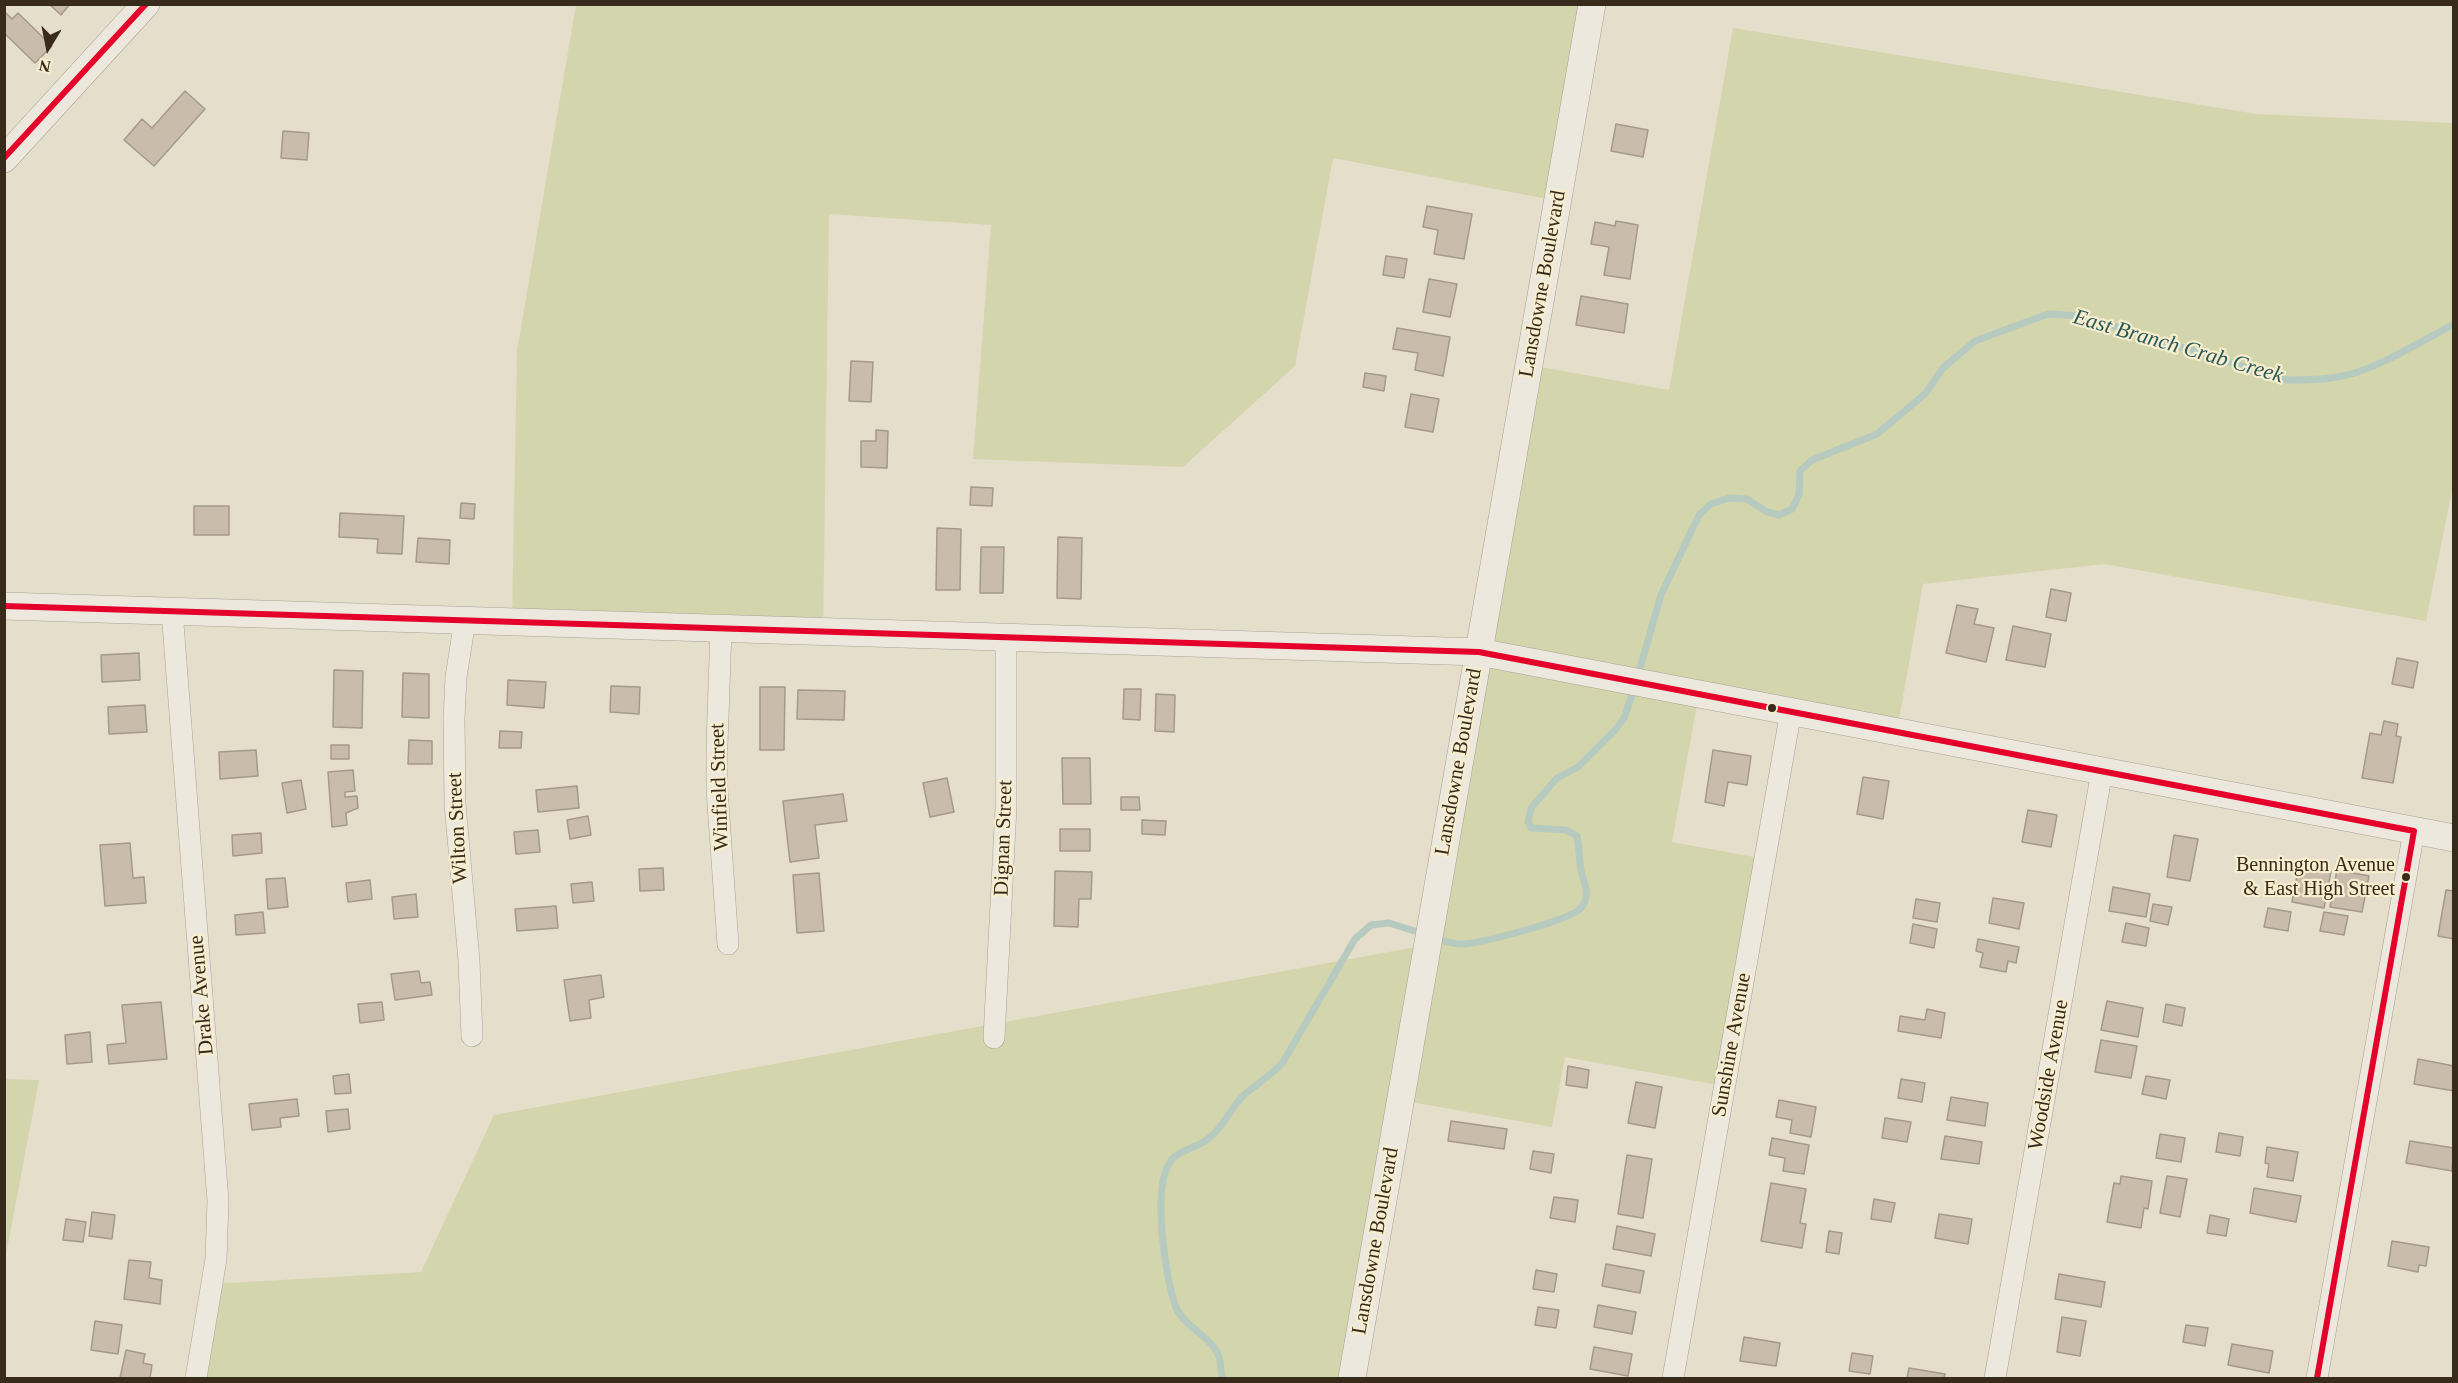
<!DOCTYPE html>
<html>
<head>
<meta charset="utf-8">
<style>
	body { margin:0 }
	#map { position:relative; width:2458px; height:1383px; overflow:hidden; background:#e5decb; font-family:"Times New Roman",serif }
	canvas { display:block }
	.frame { position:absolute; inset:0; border:6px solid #392b1c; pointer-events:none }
	.north { position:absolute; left:18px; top:18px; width:60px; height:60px; -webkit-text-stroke:4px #f7edcf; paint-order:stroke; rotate:190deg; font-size:16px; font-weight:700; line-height:24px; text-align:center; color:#392b1c }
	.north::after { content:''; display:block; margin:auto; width:21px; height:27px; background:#392b1c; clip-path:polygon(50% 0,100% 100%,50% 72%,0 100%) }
</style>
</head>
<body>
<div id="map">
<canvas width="2458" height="1383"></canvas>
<div class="frame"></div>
<div class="north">N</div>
</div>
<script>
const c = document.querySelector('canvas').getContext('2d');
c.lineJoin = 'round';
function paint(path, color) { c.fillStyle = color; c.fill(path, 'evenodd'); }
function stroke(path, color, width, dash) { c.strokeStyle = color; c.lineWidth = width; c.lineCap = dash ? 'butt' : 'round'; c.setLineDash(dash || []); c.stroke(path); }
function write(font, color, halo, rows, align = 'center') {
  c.font = font + ' "Times New Roman",serif'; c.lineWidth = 4.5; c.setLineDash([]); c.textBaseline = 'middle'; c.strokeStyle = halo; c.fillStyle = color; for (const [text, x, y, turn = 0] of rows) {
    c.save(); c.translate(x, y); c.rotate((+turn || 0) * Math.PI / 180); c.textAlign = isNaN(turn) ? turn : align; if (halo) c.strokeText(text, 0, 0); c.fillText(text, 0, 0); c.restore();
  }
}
paint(new Path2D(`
	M 576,5 L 1592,5 L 1558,201 L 1333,158 L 1295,366 L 1183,467 L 973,459 L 991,225 L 829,214 L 823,632 L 512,622 L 517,351 Z
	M 1733,28 L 2256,114 L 2453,123 L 2453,486 L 2426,621 L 2104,564 L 1923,584 L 1897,731 L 1699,694 L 1672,842 L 1765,859 L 1724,1086 L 1565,1057 L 1552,1127 L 1400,1100 L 1352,1378 L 196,1378 L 212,1284 L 421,1272 L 494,1115 L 1427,945 L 1529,365 L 1669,390 Z
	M 5,1079 L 39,1080 L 5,1260 L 4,1079 Z`), '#d3d5ac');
stroke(new Path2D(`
	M 1638,675 L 1661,595 L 1699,515 L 1711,504 L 1729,498 L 1747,499 L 1767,512 L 1779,515 L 1792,509 L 1799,495 L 1800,471 L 1812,460 L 1877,434 L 1925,394 L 1943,368 L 1975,341 L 2048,314 L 2082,316 L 2287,380 C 2306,380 2324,380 2343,376 C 2377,369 2422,341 2454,324
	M 1434,938 C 1443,941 1452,944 1461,944 C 1479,944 1571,920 1581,908 C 1593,894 1581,878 1580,864 C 1579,854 1579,845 1577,836 L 1566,830 L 1531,828 L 1528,822 L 1531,808 L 1557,778 L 1578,767 L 1616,729 L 1624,718 L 1634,689
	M 1222,1378 C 1221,1373 1221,1366 1220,1360 C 1214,1336 1183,1328 1175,1305 C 1165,1275 1152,1188 1170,1162 C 1178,1150 1197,1148 1208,1139 C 1226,1125 1229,1109 1245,1094 C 1258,1083 1272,1075 1283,1062 L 1355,939 L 1371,925 L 1389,923 L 1424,934`), '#b7cabf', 7);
const building = new Path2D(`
	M 49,4 L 70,4 L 61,15 Z
	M 5,12 L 12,19 L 18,13 L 52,46 L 35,63 L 4,33 Z
	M 185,91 L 205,109 L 154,166 L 124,140 L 142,119 L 152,128 Z
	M 1616,124 L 1648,130 L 1643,157 L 1611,151 Z
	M 283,131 L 309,133 L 307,160 L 281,158 Z
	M 1427,206 L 1472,214 L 1464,259 L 1434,254 L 1438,230 L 1423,227 Z
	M 1616,221 L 1638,225 L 1630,279 L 1604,275 L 1609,247 L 1591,244 L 1595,222 L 1615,226 Z
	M 1386,256 L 1407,259 L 1404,278 L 1383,275 Z
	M 1429,279 L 1457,284 L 1450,317 L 1423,312 Z
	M 1581,296 L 1628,304 L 1624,333 L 1576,325 Z
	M 1397,328 L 1450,337 L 1443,376 L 1415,370 L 1418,353 L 1393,349 Z
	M 851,361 L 873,362 L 871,402 L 849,401 Z
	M 1365,373 L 1386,376 L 1384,391 L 1363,387 Z
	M 1411,394 L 1439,399 L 1433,432 L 1405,427 Z
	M 876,430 L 888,431 L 887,468 L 861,467 L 861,441 L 876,441 Z
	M 971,487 L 993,488 L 992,506 L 970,505 Z
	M 461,503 L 475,504 L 474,519 L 460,518 Z
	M 194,506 L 229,506 L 229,535 L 194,535 Z
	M 340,513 L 404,516 L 402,554 L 377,553 L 378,539 L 339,537 Z
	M 937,528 L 961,529 L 960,590 L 936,590 Z
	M 1058,537 L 1082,538 L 1081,599 L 1057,598 Z
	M 418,538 L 450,540 L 449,564 L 416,562 Z
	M 981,547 L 1004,547 L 1003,593 L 980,593 Z
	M 2051,589 L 2071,593 L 2066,621 L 2046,617 Z
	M 1957,605 L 1978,609 L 1974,624 L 1994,628 L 1986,662 L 1946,653 Z
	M 2013,626 L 2051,634 L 2045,667 L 2006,660 Z
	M 139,653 L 140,680 L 102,682 L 101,655 Z
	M 2397,658 L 2418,662 L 2413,688 L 2392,684 Z
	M 334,670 L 363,671 L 362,728 L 333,727 Z
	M 403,673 L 429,674 L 429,718 L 402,717 Z
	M 508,680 L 546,682 L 544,708 L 507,705 Z
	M 611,686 L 640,687 L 639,714 L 610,712 Z
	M 760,687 L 785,687 L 784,750 L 760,750 Z
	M 1124,689 L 1141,689 L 1140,720 L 1123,719 Z
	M 798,690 L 845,691 L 844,720 L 797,719 Z
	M 1156,694 L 1175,695 L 1174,732 L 1155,731 Z
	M 145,705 L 147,732 L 109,734 L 108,707 Z
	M 2384,721 L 2398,724 L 2396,736 L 2401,737 L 2393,783 L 2362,778 L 2370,733 L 2381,735 Z
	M 500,731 L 522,732 L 521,748 L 499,748 Z
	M 409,740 L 432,741 L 432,764 L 408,764 Z
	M 331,745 L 349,745 L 349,759 L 331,759 Z
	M 256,750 L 258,776 L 220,779 L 219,752 Z
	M 1713,750 L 1751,756 L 1747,785 L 1728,782 L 1724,806 L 1705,802 Z
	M 1062,758 L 1090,758 L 1091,804 L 1063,804 Z
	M 353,770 L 355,791 L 345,792 L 345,797 L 357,796 L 358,808 L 346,813 L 347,825 L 332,827 L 328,772 Z
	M 1863,777 L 1889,781 L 1883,819 L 1857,814 Z
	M 947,778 L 954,812 L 930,817 L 923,783 Z
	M 301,780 L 306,809 L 287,813 L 282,783 Z
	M 577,786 L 579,808 L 538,812 L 536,790 Z
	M 843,794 L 847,821 L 815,825 L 819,858 L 790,862 L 783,801 Z
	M 1121,797 L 1139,797 L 1140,810 L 1121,810 Z
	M 2028,810 L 2057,815 L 2051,847 L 2022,842 Z
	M 588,816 L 591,835 L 570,839 L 567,820 Z
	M 1142,820 L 1166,821 L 1165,835 L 1142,834 Z
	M 1060,829 L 1090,829 L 1090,851 L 1060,851 Z
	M 538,830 L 540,852 L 516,854 L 514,832 Z
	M 261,833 L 262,853 L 233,856 L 232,835 Z
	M 2174,835 L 2198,839 L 2190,881 L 2167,877 Z
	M 130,843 L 133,878 L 144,877 L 146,903 L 105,906 L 100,845 Z
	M 2299,865 L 2331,871 L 2324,908 L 2292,902 Z
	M 663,868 L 664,890 L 640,891 L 639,869 Z
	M 2337,870 L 2369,876 L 2362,912 L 2330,907 Z
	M 1055,871 L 1092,872 L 1091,899 L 1079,899 L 1078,927 L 1054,926 Z
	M 819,873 L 824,931 L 797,933 L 793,875 Z
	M 285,878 L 288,907 L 268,909 L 266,879 Z
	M 370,880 L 372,899 L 348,902 L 346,883 Z
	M 592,882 L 594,901 L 573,903 L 571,884 Z
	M 2113,887 L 2150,894 L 2146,917 L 2109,911 Z
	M 2446,890 L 2454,891 L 2454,939 L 2438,936 Z
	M 416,894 L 418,917 L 394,919 L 392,897 Z
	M 1993,898 L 2024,903 L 2019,929 L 1989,923 Z
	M 1916,899 L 1940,903 L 1937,922 L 1913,918 Z
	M 2153,904 L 2172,907 L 2168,925 L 2150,921 Z
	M 556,906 L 558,928 L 517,931 L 515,909 Z
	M 2268,908 L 2291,912 L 2288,931 L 2264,927 Z
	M 263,912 L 265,933 L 236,935 L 235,915 Z
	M 2324,912 L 2348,916 L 2344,935 L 2320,931 Z
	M 2126,923 L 2149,928 L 2146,946 L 2122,942 Z
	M 1913,924 L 1937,929 L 1934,948 L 1910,943 Z
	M 1978,939 L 2019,947 L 2016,963 L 2008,961 L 2006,972 L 1980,967 L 1983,953 L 1976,951 Z
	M 419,971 L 421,983 L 430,982 L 432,995 L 395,1000 L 391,974 Z
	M 601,975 L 604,997 L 589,1000 L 591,1018 L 570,1021 L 564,980 Z
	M 2107,1001 L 2143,1008 L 2138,1037 L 2101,1030 Z
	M 161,1002 L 167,1059 L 109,1064 L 107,1045 L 126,1043 L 122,1005 Z
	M 382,1002 L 384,1020 L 360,1023 L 358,1004 Z
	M 2166,1004 L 2185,1008 L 2182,1026 L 2163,1022 Z
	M 1927,1009 L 1945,1013 L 1941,1038 L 1898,1031 L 1900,1016 L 1925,1020 Z
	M 90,1032 L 92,1062 L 67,1064 L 65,1035 Z
	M 2101,1040 L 2137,1046 L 2131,1078 L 2095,1072 Z
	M 2418,1059 L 2454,1066 L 2454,1091 L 2414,1084 Z
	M 1568,1066 L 1589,1070 L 1587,1088 L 1566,1085 Z
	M 349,1074 L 351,1093 L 335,1094 L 333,1076 Z
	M 2146,1076 L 2170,1080 L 2166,1099 L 2142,1094 Z
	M 1901,1079 L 1925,1083 L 1922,1102 L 1898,1098 Z
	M 1636,1082 L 1662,1087 L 1655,1128 L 1628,1123 Z
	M 1951,1097 L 1988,1103 L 1985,1126 L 1947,1120 Z
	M 297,1099 L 299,1116 L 280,1118 L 281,1127 L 252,1130 L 249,1104 Z
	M 1779,1100 L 1816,1107 L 1811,1137 L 1790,1133 L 1792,1120 L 1776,1117 Z
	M 348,1109 L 350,1129 L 328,1132 L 326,1111 Z
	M 1885,1118 L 1911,1122 L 1907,1142 L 1882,1138 Z
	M 1451,1121 L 1507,1129 L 1504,1149 L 1448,1141 Z
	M 2219,1133 L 2243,1137 L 2240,1156 L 2216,1152 Z
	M 2160,1134 L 2185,1138 L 2181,1162 L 2156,1158 Z
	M 1945,1136 L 1982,1142 L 1979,1164 L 1941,1159 Z
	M 1772,1138 L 1809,1145 L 1804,1174 L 1783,1171 L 1785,1158 L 1769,1155 Z
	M 2410,1141 L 2454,1148 L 2452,1171 L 2406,1163 Z
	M 2267,1147 L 2298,1152 L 2293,1181 L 2267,1177 L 2269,1164 L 2265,1163 Z
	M 1533,1151 L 1554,1154 L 1551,1173 L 1530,1169 Z
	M 1627,1155 L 1652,1159 L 1643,1218 L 1618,1214 Z
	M 2121,1176 L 2152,1181 L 2148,1209 L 2144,1208 L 2141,1228 L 2107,1222 L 2114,1183 L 2120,1184 Z
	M 2167,1176 L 2187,1179 L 2180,1217 L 2160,1213 Z
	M 1771,1183 L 1806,1189 L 1800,1223 L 1806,1224 L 1802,1248 L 1761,1241 Z
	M 2254,1188 L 2301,1196 L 2296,1222 L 2250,1213 Z
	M 1554,1197 L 1578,1200 L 1575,1222 L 1550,1218 Z
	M 1874,1199 L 1895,1203 L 1891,1222 L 1871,1219 Z
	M 92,1212 L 115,1215 L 112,1239 L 89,1236 Z
	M 1939,1214 L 1972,1219 L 1968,1244 L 1935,1238 Z
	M 2210,1215 L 2229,1219 L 2226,1236 L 2207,1233 Z
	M 66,1219 L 86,1222 L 83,1242 L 63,1240 Z
	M 1617,1226 L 1655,1234 L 1651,1256 L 1613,1249 Z
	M 1829,1231 L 1842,1233 L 1839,1254 L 1826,1252 Z
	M 2392,1241 L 2429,1247 L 2426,1266 L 2419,1265 L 2418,1272 L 2388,1266 Z
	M 129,1260 L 151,1262 L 149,1278 L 162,1280 L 160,1304 L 124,1299 Z
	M 1606,1264 L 1644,1271 L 1640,1293 L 1602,1286 Z
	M 1536,1270 L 1557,1274 L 1554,1292 L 1533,1289 Z
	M 2059,1274 L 2105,1282 L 2101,1307 L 2055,1299 Z
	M 1598,1305 L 1636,1312 L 1632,1334 L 1594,1327 Z
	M 1538,1307 L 1559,1310 L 1556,1328 L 1535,1325 Z
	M 2062,1317 L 2086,1321 L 2080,1356 L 2057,1352 Z
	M 95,1321 L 122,1325 L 118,1354 L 91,1350 Z
	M 2186,1325 L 2208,1328 L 2205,1346 L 2183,1342 Z
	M 1744,1337 L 1780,1343 L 1776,1366 L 1740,1361 Z
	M 2232,1344 L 2273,1351 L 2269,1373 L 2228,1365 Z
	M 1594,1347 L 1632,1354 L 1628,1376 L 1590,1369 Z
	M 126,1350 L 145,1354 L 143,1363 L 152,1365 L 150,1378 L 120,1378 Z
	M 1852,1353 L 1873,1356 L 1870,1374 L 1849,1371 Z
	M 1909,1368 L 1945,1374 L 1944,1378 L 1907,1378 Z`);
paint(building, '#c9bcab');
stroke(building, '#a5998a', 1.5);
const minor = new Path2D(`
	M 172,611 L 218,1201 L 216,1259 L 196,1378
	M 465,620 L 456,677 L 454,719 L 455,804 L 469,961 L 472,1036
	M 721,629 L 717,745 L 717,790 L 728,944
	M 994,1038 L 1006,807 L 1006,638
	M 1673,1378 L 1791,711
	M 1995,1378 L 2102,771
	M 2317,1378 L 2414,831`);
const tertiary = new Path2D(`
	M 4,159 L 146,4
	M 4,606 L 1479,652 L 2454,838
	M 1352,1378 L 1592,4`);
stroke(minor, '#aaa395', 22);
stroke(tertiary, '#aaa395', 28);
stroke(minor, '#ece8dd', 21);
stroke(tertiary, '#ece8dd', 27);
stroke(new Path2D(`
	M 4,158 L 146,4
	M 4,606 L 1479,652 L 2414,831
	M 2317,1378 L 2414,831`), '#e4002b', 6);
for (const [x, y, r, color] of [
	[1772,708,5,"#392b1c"],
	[2406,877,5,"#392b1c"]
]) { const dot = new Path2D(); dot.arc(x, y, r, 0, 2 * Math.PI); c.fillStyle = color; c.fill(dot); stroke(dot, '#f7edcf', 2); }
write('20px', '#392b1c', '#f7edcf', [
	["Bennington Avenue",2395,866],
	["& East High Street",2395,890]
], 'right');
write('21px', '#392b1c', '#f7edcf', [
	["Lansdowne Boulevard",1543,284,-80],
	["Lansdowne Boulevard",1459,762,-80],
	["Winfield Street",720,787,-92],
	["Wilton Street",458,828,-93],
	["Dignan Street",1004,838,-88],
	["Drake Avenue",202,995,-95],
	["Sunshine Avenue",1732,1045,-80],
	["Woodside Avenue",2049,1075,-80],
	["Lansdowne Boulevard",1376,1241,-80]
]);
write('italic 22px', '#2a5958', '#f7edcf', [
	["East Branch Crab Creek",2178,347,16]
]);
</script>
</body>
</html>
